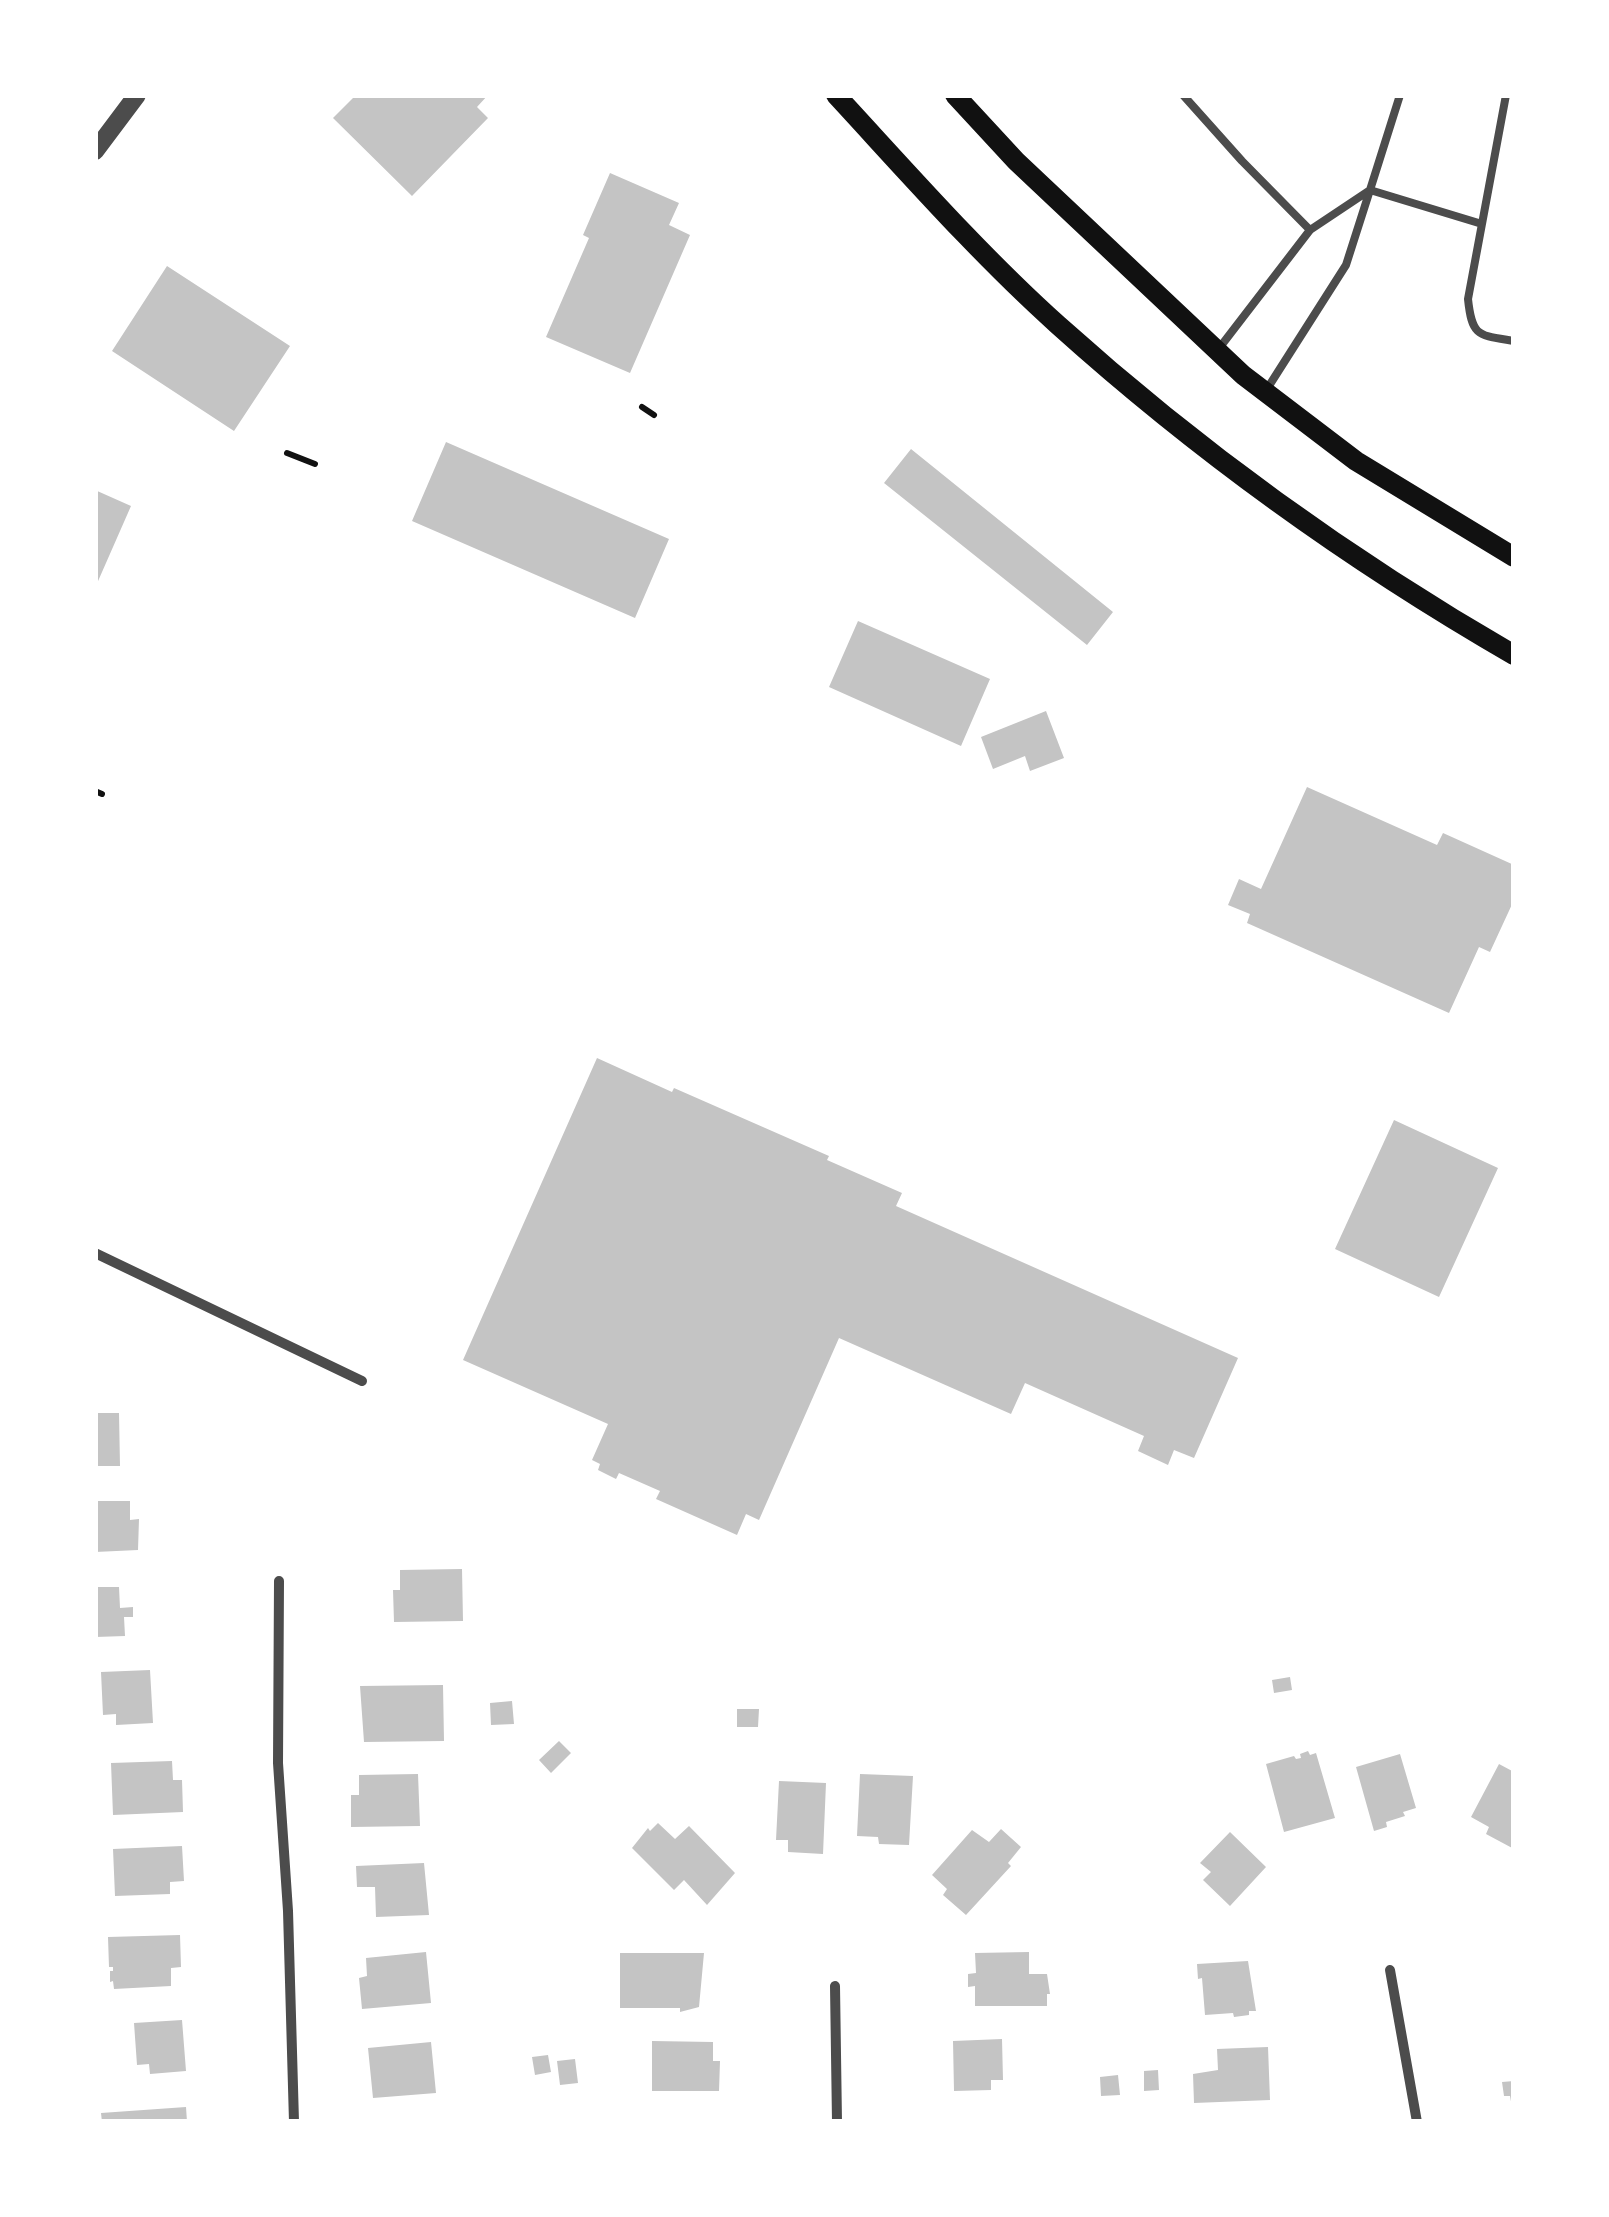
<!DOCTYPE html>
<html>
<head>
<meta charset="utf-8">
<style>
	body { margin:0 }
	#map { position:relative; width:1609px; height:2217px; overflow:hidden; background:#fff; font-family:"DM Sans",sans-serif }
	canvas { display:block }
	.frame { position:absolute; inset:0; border:98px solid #fff; pointer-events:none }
</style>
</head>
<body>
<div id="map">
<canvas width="1609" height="2217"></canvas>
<div class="frame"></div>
</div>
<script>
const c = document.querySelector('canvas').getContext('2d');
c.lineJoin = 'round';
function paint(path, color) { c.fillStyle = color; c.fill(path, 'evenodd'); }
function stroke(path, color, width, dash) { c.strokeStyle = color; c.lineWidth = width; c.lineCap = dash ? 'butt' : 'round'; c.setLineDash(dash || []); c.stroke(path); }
paint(new Path2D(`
	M 356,95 L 488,95 L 477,107 L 488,118 L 412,196 L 333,118 Z
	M 610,173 L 679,203 L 669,225 L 690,235 L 630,373 L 546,337 L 589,238 L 583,235 Z
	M 167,266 L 290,346 L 234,431 L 112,351 Z
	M 446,442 L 669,539 L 635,618 L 412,521 Z
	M 911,449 L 1113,612 L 1087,645 L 884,483 Z
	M 95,490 L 131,506 L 95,588 Z
	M 858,621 L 990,679 L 961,746 L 829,687 Z
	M 1046,711 L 1064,758 L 1030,771 L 1025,756 L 993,769 L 981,737 Z
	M 1307,787 L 1437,845 L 1443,833 L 1514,865 L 1514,900 L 1490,952 L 1479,947 L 1449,1013 L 1247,923 L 1250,914 L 1228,905 L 1239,879 L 1261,889 Z
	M 597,1058 L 672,1092 L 674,1088 L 829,1156 L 827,1160 L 902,1193 L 896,1206 L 1238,1358 L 1194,1458 L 1174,1450 L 1168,1465 L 1138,1451 L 1144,1436 L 1025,1383 L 1011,1414 L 839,1338 L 759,1520 L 746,1514 L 737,1535 L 656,1499 L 660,1491 L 619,1473 L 616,1479 L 598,1470 L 600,1464 L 592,1460 L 608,1424 L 463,1360 Z
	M 1394,1120 L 1498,1168 L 1439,1297 L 1335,1249 Z
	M 95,1413 L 119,1413 L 120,1466 L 95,1466 Z
	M 95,1501 L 130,1501 L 130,1520 L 139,1519 L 138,1550 L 95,1552 Z
	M 462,1569 L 463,1621 L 394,1622 L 393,1590 L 400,1590 L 400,1570 Z
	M 95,1587 L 119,1587 L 120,1608 L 133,1607 L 133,1617 L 124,1617 L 125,1636 L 95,1637 Z
	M 150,1670 L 153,1723 L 116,1725 L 116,1714 L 103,1715 L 101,1672 Z
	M 1290,1677 L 1292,1690 L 1274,1693 L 1272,1680 Z
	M 443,1685 L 444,1741 L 364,1742 L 360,1686 Z
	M 512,1701 L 514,1724 L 491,1725 L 490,1703 Z
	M 737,1709 L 759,1709 L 758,1727 L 737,1727 Z
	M 559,1741 L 571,1753 L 551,1773 L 539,1760 Z
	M 1308,1751 L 1310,1755 L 1316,1753 L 1335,1818 L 1284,1832 L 1266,1764 L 1294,1756 L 1296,1759 L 1301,1758 L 1300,1754 Z
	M 1400,1754 L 1416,1808 L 1403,1812 L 1405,1816 L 1386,1822 L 1387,1827 L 1374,1831 L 1356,1767 Z
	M 172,1761 L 173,1780 L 182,1780 L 183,1812 L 113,1815 L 111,1763 Z
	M 1499,1764 L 1514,1772 L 1514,1849 L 1486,1834 L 1489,1827 L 1471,1817 Z
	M 418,1774 L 420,1826 L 351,1827 L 351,1795 L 359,1795 L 359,1775 Z
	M 860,1774 L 913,1776 L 909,1845 L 879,1844 L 878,1837 L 857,1836 Z
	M 779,1781 L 826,1783 L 823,1854 L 788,1852 L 788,1840 L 776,1840 Z
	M 658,1823 L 675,1839 L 689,1826 L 735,1873 L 707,1905 L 684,1880 L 674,1890 L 632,1848 L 648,1828 L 650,1831 Z
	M 1001,1829 L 1021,1847 L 1008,1863 L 1011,1866 L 966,1915 L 943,1895 L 947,1889 L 932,1875 L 972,1830 L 989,1842 Z
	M 1230,1832 L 1266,1867 L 1230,1906 L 1203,1880 L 1211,1872 L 1200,1863 Z
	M 182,1846 L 184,1881 L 170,1882 L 170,1894 L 115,1896 L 113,1849 Z
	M 424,1863 L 429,1915 L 376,1917 L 375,1887 L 357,1887 L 356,1866 Z
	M 180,1935 L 181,1967 L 171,1968 L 171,1986 L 114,1989 L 113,1981 L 110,1982 L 110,1971 L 113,1971 L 113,1967 L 109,1967 L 108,1937 Z
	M 426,1952 L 431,2003 L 362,2009 L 359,1978 L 367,1976 L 366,1958 Z
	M 1029,1952 L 1029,1974 L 1047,1974 L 1050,1994 L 1047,1994 L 1047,2006 L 975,2006 L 975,1986 L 968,1987 L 968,1974 L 976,1973 L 975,1953 Z
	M 620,1953 L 704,1953 L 699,2007 L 680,2012 L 680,2008 L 620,2008 Z
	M 1248,1961 L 1256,2011 L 1249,2011 L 1249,2015 L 1234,2017 L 1233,2013 L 1205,2015 L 1202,1978 L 1198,1979 L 1197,1964 Z
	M 182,2020 L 186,2071 L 150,2074 L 149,2064 L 137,2065 L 134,2023 Z
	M 1002,2039 L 1003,2080 L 991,2080 L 991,2090 L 954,2091 L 953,2041 Z
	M 652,2041 L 713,2042 L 713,2061 L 720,2061 L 719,2091 L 652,2091 Z
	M 431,2042 L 436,2093 L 373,2098 L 368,2048 Z
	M 1268,2047 L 1270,2100 L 1194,2103 L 1193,2074 L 1218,2070 L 1217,2049 Z
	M 548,2055 L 551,2072 L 535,2075 L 532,2057 Z
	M 575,2059 L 578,2083 L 560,2085 L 557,2061 Z
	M 1158,2070 L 1159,2090 L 1144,2091 L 1144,2071 Z
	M 1118,2075 L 1120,2095 L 1101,2096 L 1100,2077 Z
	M 1514,2081 L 1514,2107 L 1512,2107 L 1510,2096 L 1504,2096 L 1502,2082 Z
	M 186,2107 L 187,2122 L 102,2122 L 101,2113 Z`), '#c4c4c4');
stroke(new Path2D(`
	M 642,407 L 654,415
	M 287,453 L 315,464
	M 95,791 L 102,794`), '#111', 6);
stroke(new Path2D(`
	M 1183,95 L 1242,161 L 1310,230
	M 1400,95 L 1370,190 L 1482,224
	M 1506,95 L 1468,299 C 1472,337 1478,335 1514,341
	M 1217,351 L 1310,230 L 1370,190 L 1346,265 L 1267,389`), '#4c4c4c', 8);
stroke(new Path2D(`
	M 95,1253 L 362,1381
	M 279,1581 L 278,1763 L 288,1911 L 294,2122
	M 1390,1970 L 1417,2122
	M 835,1986 L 837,2122`), '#4c4c4c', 10);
stroke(new Path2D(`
	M 95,151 L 137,95`), '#4c4c4c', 18);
stroke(new Path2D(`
	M 836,95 C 908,173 979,254 1058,325 C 1198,451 1351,561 1514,655
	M 955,95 L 1016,161 L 1243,375 L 1356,461 L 1514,557`), '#111', 20);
</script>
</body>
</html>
